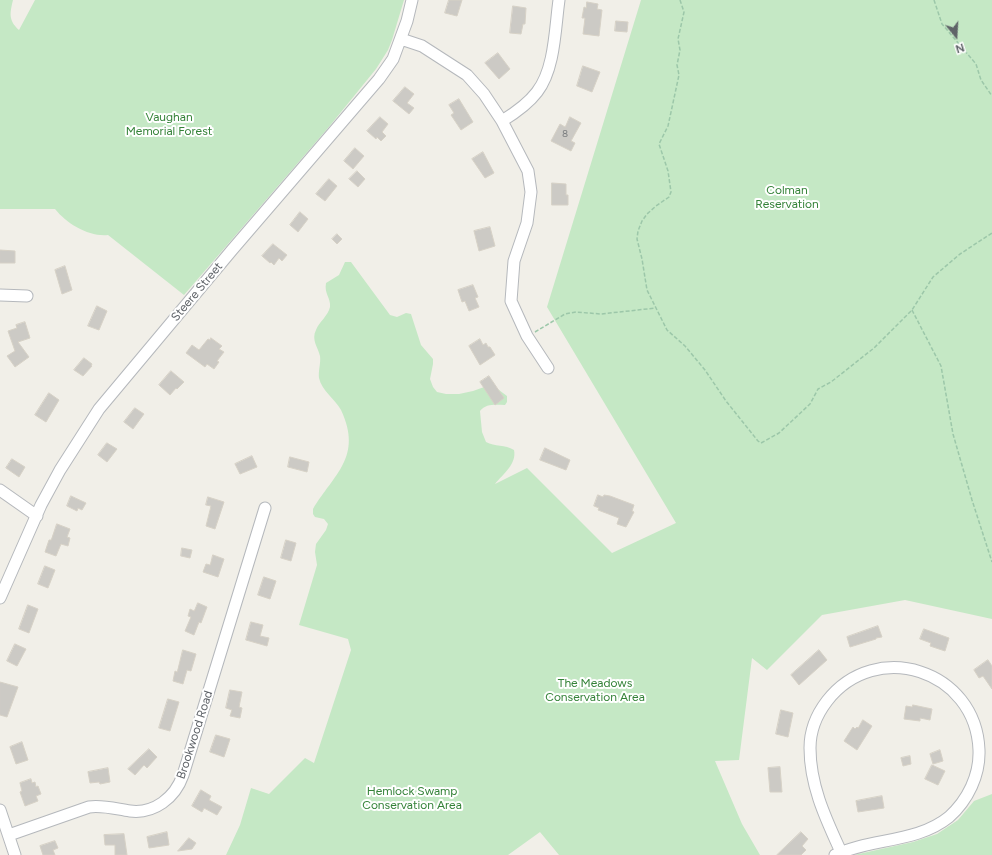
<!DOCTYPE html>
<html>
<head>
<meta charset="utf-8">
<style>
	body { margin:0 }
	#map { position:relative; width:992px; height:855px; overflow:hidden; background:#f1efe8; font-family:Figtree,sans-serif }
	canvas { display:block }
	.north { position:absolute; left:936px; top:16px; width:40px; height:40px; -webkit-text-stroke:3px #fff; paint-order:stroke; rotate:162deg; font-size:11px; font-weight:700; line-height:16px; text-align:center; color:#5f6368 }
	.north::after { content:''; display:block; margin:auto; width:14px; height:18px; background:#5f6368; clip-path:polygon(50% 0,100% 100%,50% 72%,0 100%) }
</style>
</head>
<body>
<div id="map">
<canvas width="992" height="855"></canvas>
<div class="north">N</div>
</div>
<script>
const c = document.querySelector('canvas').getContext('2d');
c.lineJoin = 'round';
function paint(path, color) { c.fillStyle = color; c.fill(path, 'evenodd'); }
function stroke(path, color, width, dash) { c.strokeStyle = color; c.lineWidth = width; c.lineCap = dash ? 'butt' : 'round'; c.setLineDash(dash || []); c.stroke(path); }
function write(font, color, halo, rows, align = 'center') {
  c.font = font + ' Figtree,sans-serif'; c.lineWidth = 4; c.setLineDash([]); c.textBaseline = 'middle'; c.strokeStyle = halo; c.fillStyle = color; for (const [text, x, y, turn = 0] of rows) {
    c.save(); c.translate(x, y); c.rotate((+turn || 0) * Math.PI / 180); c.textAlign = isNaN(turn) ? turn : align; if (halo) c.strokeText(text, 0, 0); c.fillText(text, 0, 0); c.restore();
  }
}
paint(new Path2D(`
	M 0,0 L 13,0 C 10,13 8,20 19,30 L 35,0 L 404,0 L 392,40 L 388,50 L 376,69 L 328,128 L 184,295 L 108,235 C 89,237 67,224 55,209 L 0,209 Z
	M 641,0 L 992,0 L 992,619 L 905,600 L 822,615 L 767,670 L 752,658 L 739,760 L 715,761 L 742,824 L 760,855 L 559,855 L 540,832 L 508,855 L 226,855 L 240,825 L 251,788 L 269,794 L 305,758 L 314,763 L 351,650 L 348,639 L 299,625 L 317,565 L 315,552 L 316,544 L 326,530 L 328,524 L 324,519 L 315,517 L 313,514 L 313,509 C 334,474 363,457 341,410 C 335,399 322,391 319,378 C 318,371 321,363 320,356 C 318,347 311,340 316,330 C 319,322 328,316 330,307 C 331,298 324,294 326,283 L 339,275 L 345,262 L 351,262 L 390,315 L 397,317 L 406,313 L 411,314 L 421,345 L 433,359 L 433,364 L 430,379 L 433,387 L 437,392 L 446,394 L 459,394 L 473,391 L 487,386 L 499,390 L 507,396 L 507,402 L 505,405 C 497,405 486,403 480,411 L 482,432 L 486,442 C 495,447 505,444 514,450 C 517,464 503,474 495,484 L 527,468 L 612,553 L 676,523 L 547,307 Z
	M 992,794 L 992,855 L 854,855 L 913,842 L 937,834 L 958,820 L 974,801 Z`), '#c5e8c5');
const building = new Path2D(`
	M 449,0 L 462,0 L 457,16 L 445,13 Z
	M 587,2 L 598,4 L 597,9 L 602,10 L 599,36 L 583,34 L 585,18 L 582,18 L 584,7 L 586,8 Z
	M 513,6 L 526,8 L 525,24 L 523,24 L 521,34 L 510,33 Z
	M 616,21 L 628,22 L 627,32 L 615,31 Z
	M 498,53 L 510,69 L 499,79 L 485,63 Z
	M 583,66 L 600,72 L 592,92 L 577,86 Z
	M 405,87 L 414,94 L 407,103 L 414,108 L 409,114 L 393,101 Z
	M 459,99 L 473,122 L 461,130 L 451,115 L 454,113 L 449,105 Z
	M 380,117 L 388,124 L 382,132 L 386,136 L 381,141 L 377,137 L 376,139 L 367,131 Z
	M 570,117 L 581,123 L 571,141 L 575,143 L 571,151 L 551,141 L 560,124 L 565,127 Z
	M 355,148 L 364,156 L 353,169 L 344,161 Z
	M 483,152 L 494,173 L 485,178 L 472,159 Z
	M 357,171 L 365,179 L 358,187 L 349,179 Z
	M 329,179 L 337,186 L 325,201 L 316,194 Z
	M 552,183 L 566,184 L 566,195 L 568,195 L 568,205 L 552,205 Z
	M 300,212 L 308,219 L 298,232 L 290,225 Z
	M 490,227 L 495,246 L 479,251 L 474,231 Z
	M 337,234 L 342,239 L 337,244 L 332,239 Z
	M 273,244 L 287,255 L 282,261 L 279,258 L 274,265 L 271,262 L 270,263 L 262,256 Z
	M 0,250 L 15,251 L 15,263 L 0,263 Z
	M 65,266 L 72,290 L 62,294 L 55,270 Z
	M 473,285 L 478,297 L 475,298 L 479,307 L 469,311 L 465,301 L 462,302 L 458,290 Z
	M 97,306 L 107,311 L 99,330 L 88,326 Z
	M 25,322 L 30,338 L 18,342 L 29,357 L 15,367 L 7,356 L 15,351 L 8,331 L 17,328 L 16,325 Z
	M 211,338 L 222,346 L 219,349 L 224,352 L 217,361 L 219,362 L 214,369 L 207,364 L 205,367 L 186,353 L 192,345 L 199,350 L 208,339 L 210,340 Z
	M 480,339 L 483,345 L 486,343 L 488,347 L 490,347 L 495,355 L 480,365 L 469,346 Z
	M 84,358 L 92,364 L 91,366 L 92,366 L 83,376 L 74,370 Z
	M 171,371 L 184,382 L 177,389 L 176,388 L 170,395 L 159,385 Z
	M 489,376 L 504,398 L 495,405 L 480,382 Z
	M 49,393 L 59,400 L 46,422 L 35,415 Z
	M 135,408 L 144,414 L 133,429 L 124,422 Z
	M 107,443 L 117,449 L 107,462 L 98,455 Z
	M 545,448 L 570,460 L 566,470 L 540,460 Z
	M 252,456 L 257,467 L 240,474 L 235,464 Z
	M 290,457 L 309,462 L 307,472 L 288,467 Z
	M 12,459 L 25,467 L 19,477 L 6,468 Z
	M 598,495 L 603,497 L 604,495 L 610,496 L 634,505 L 632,511 L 634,512 L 626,527 L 617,524 L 619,518 L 598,510 L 599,508 L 594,506 Z
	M 71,496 L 86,503 L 82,510 L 78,508 L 77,511 L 67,506 Z
	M 208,497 L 224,502 L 215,529 L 206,526 L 211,506 L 206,505 Z
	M 57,524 L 70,529 L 67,537 L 70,538 L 68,546 L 61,544 L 56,556 L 45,552 L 49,540 L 51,540 Z
	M 286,540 L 296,543 L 291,561 L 281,558 Z
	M 182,548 L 192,550 L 190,558 L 181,556 Z
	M 213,555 L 224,559 L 218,577 L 203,572 L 206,564 L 210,565 Z
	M 45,566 L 55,570 L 48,588 L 38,584 Z
	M 264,577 L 276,581 L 270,599 L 258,595 Z
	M 198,603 L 207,607 L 201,623 L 199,622 L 194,635 L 185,631 L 191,617 L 188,616 L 190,609 L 194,611 Z
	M 28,605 L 38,609 L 29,633 L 19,629 Z
	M 251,622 L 263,625 L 260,636 L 269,638 L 267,646 L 246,640 Z
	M 878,626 L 882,637 L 876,638 L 876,639 L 850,647 L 847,637 Z
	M 924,629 L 949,638 L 945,651 L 930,646 L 931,643 L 920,639 Z
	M 15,644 L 26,649 L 17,666 L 7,661 Z
	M 183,650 L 196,654 L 191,671 L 187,670 L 183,684 L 173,681 L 175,671 L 177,672 Z
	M 819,650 L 827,660 L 799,685 L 791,675 Z
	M 988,660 L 992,666 L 992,689 L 983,676 L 979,678 L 974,670 Z
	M 0,682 L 18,687 L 7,717 L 0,715 Z
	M 230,690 L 242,692 L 239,707 L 242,708 L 240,718 L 230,716 L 232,710 L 226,708 Z
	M 168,699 L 179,702 L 170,731 L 159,728 Z
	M 913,705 L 932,709 L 930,720 L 920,718 L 920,721 L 904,719 L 906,706 L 912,707 Z
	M 781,710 L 793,713 L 788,737 L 776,734 Z
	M 863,720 L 872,726 L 857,750 L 844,741 L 853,727 L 855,729 L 857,727 L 858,728 Z
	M 216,735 L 230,739 L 224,757 L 210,752 Z
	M 22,742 L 28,760 L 16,764 L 10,747 Z
	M 149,749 L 157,757 L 147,768 L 144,765 L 135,775 L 128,769 Z
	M 940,750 L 943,761 L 933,764 L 930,754 Z
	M 910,756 L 911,764 L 903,766 L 901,758 Z
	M 932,765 L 945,771 L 938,785 L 925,779 Z
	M 780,767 L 782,792 L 770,792 L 768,768 Z
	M 108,768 L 110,782 L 100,784 L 99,782 L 90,783 L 88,772 Z
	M 31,779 L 32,783 L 35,782 L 36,787 L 38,786 L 41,794 L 36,796 L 38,801 L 25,806 L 20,792 L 22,791 L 20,783 Z
	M 201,790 L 211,796 L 209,800 L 222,807 L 217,815 L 204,808 L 202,812 L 192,806 Z
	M 882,796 L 884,808 L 858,812 L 856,801 Z
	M 167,832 L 169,845 L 149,848 L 147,837 Z
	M 801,832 L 808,839 L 802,846 L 806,850 L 801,855 L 777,855 Z
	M 124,834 L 127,855 L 115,855 L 115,845 L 105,845 L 104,835 Z
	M 189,838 L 196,843 L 192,849 L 178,851 Z
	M 55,841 L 58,848 L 53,850 L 55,855 L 43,855 L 40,846 Z`);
paint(building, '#cccac5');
stroke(building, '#d6d1c6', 1);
const minor = new Path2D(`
	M 401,39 L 422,46 L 467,75 L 484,94 L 502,121 L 528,171 L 531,192 L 527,223 L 514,261 L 511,301 L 527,336 L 548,368
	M 502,121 C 515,113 528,104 537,92 C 555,69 555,28 559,0
	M 0,295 L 27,296
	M 0,490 L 37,516
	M 0,598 L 41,505 L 60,470 L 99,409 L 232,250 L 379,79 L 393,59 L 407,21 L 412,0
	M 0,810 L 15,855
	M 9,835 L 89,807 C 103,805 116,809 130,811 C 154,814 175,798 183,775 L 265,508
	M 835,855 C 871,838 917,843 949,817 C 968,800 980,775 979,750 C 976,670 876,638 827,701 C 817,714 810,731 810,748 C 810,786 826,819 841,852`);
stroke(minor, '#b5b8bc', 13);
stroke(new Path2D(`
	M 680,0 L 684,12 L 678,39 L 680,50 L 677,65 L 679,75 L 668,126 L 659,144 L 668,171 L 671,192 L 669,197 L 656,206 L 647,214 L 642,221 L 638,231 L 637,239 L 642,259 L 647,290 L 667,330 L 685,346 L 705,370 L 726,401 L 758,441 L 761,443 L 779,433 L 810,404 L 818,389 L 831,382 L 874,348 L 912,310 L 933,277 L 960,254 L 992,233
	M 934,0 L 942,24 L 976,64 L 981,80 L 992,96
	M 912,310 L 941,366 L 953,434 L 972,500 L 992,562
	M 535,332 L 565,314 L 576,312 L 601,314 L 656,308`), '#9cc7a9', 1.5, [4, 2]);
stroke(minor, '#fff', 11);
write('10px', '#7a7d7f', null, [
	["8",565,134]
]);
write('12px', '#348238', '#fff', [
	["Vaughan",169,117],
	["Memorial Forest",169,131],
	["Colman",787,190],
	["Reservation",787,204],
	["The Meadows",595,683],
	["Conservation Area",595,697],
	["Hemlock Swamp",412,791],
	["Conservation Area",412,805]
]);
write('12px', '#5f6368', '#fff', [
	["Steere Street",197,292,-50],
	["Brookwood Road",195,735,-72]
]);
</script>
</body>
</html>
